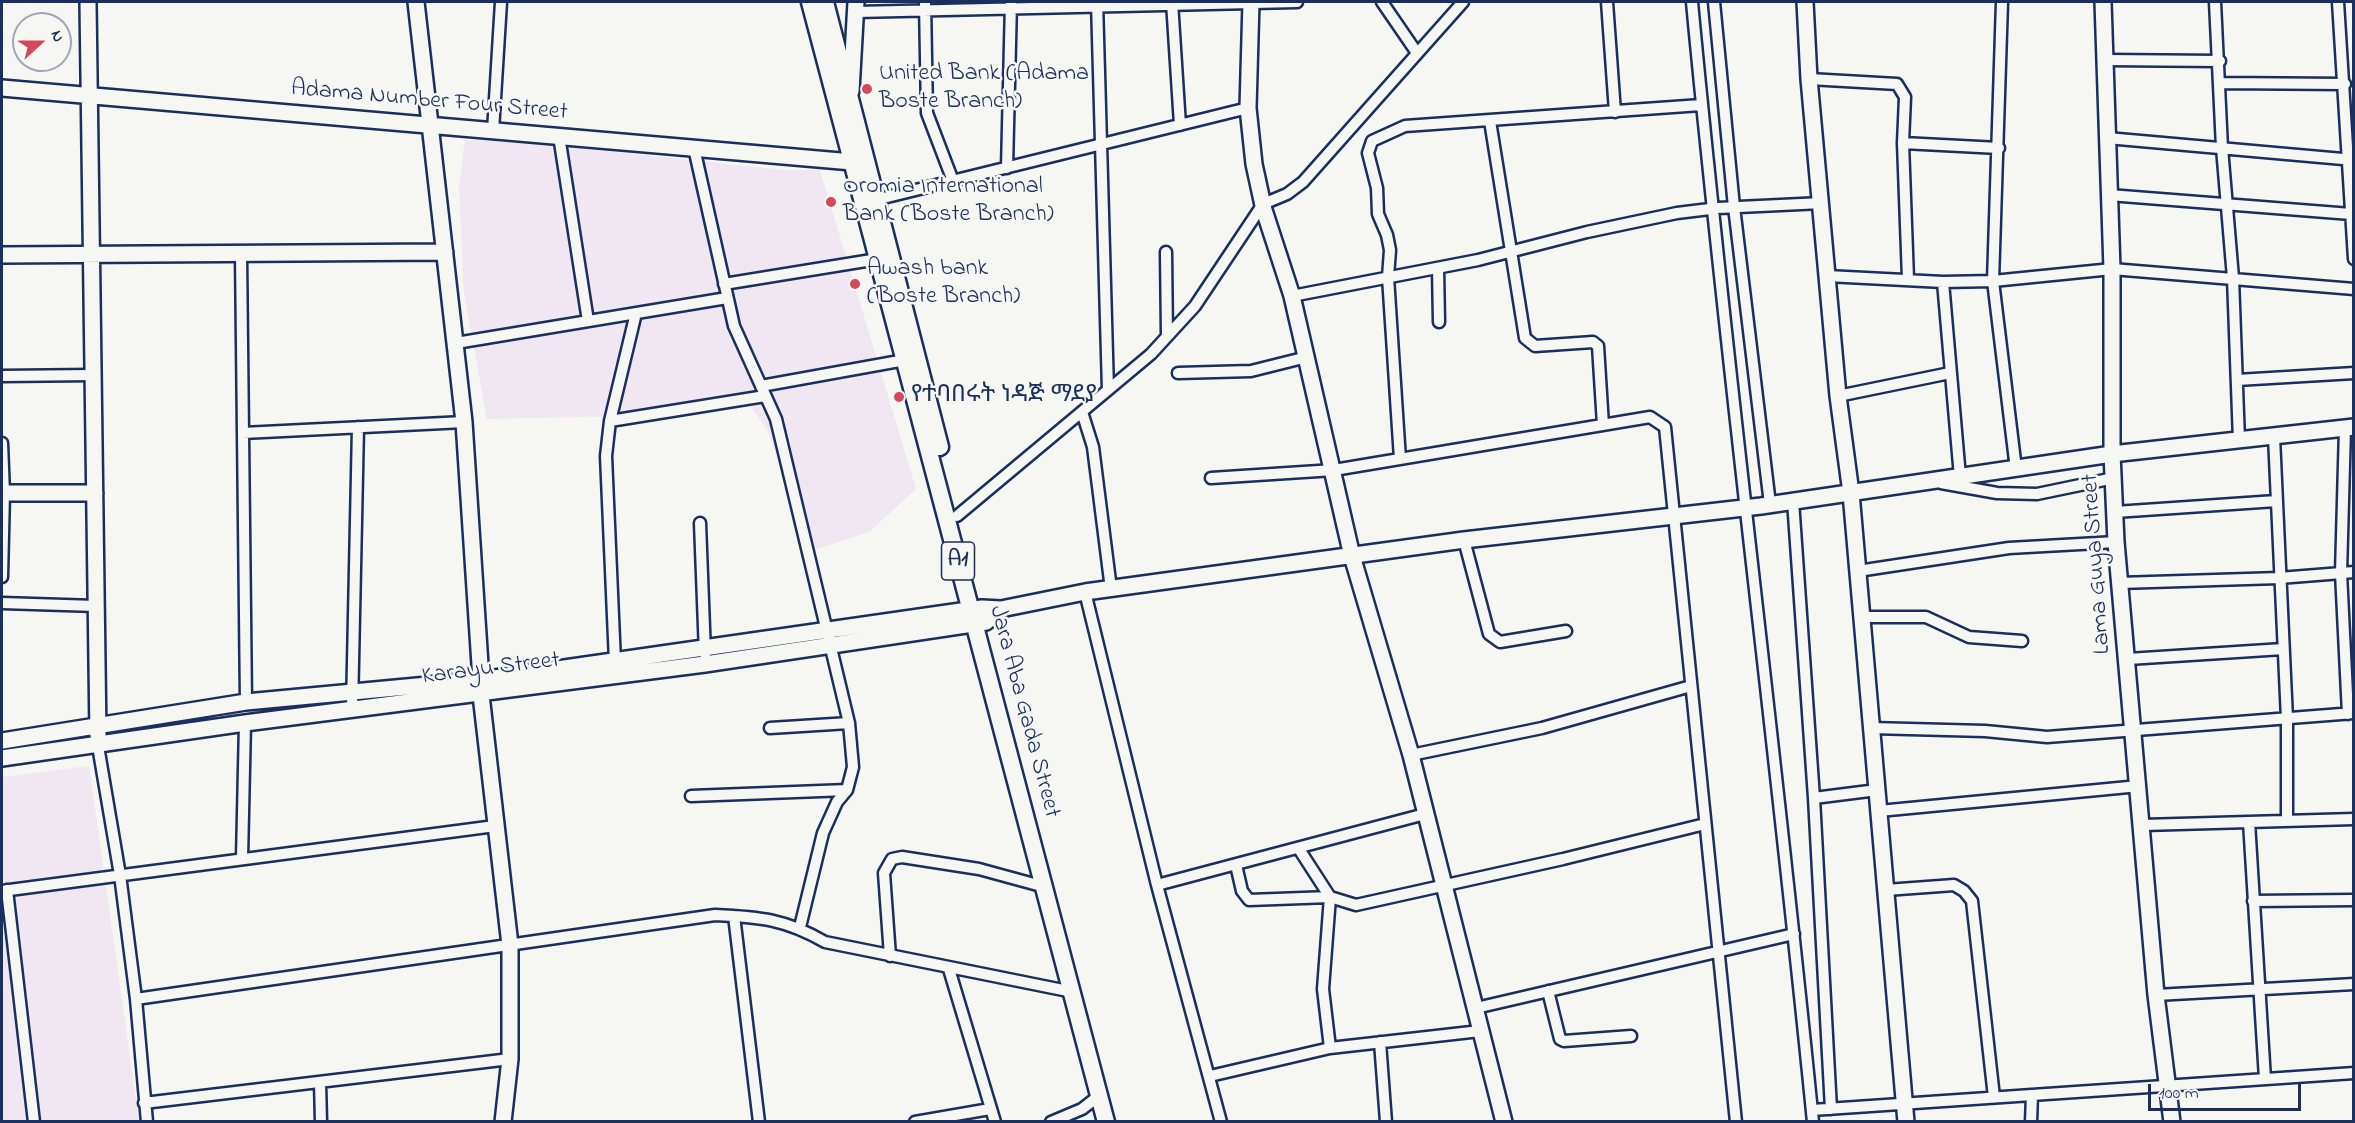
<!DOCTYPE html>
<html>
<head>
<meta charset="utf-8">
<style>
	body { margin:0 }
	#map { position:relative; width:2355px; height:1123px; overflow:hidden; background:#f6f6f2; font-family:"Indie Flower",sans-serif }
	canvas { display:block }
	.frame { position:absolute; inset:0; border:3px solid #1b2f5e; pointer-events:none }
	.north { position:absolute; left:12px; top:12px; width:60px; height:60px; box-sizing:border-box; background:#f6f6f2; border:2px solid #9ea6b7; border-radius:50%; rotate:69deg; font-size:16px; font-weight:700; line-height:24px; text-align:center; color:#1b2f5e }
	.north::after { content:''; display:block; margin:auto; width:21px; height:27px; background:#d1495b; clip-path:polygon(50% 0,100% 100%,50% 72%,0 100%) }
	.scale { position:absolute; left:2148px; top:1084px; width:153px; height:27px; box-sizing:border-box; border:3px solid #1b2f5e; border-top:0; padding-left:8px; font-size:18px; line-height:21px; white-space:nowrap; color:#1b2f5e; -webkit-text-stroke:4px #f6f6f2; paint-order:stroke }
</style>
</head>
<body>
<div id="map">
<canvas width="2355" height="1123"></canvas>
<div class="frame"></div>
<div class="north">N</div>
<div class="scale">100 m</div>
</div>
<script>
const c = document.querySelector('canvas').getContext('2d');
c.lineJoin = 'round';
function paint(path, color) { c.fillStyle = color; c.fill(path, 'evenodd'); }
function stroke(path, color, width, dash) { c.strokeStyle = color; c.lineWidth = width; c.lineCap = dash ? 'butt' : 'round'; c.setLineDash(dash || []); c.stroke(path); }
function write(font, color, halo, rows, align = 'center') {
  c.font = font + ' "Indie Flower","Noto Sans Ethiopic",sans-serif'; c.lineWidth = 5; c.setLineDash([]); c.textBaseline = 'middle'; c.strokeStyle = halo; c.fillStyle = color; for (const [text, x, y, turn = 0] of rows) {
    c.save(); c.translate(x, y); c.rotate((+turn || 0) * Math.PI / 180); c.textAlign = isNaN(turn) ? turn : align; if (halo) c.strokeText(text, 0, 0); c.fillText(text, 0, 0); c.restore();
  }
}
paint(new Path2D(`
	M 465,140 L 514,141 L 782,170 L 820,170 L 916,489 L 869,532 L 809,552 L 767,429 L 745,399 L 671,415 L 487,419 L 464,294 L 459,187 Z
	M 89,766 L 139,1121 L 2,1121 L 2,777 Z`), '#f1e7f2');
const street = new Path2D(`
	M 925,2 L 927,113 L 953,181
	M 1097,2 L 1108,390
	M 1172,2 L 1180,125
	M 1382,2 L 1417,53
	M 1607,2 L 1615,112
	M 1692,2 C 1727,375 1776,748 1813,1122
	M 1714,2 L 1734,207 L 1770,504
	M 2002,2 L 1993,281 L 2016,469
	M 2215,2 L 2222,148 L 2233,278 L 2239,441
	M 2338,2 L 2354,259
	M 856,12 L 1297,2
	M 2105,60 L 2220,61
	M 1809,79 L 1897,84 L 1905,97 L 1903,143 L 1908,279
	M 2220,83 L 2345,84
	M 1490,121 L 1525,338 L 1535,346 L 1593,342 L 1598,346 L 1603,425
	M 493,131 L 501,2
	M 559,136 L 588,321
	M 2107,138 L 2354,160
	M 1903,143 L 1999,148
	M 694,148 L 734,326 L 776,419 L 849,723 L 853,767 L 847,790 L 837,802 L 823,833 L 800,927
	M 1007,168 L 1011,2
	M 2109,195 L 2351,214
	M 875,200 L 1248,108
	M 1166,252 L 1167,336
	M 241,254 L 246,702
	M 1438,268 L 1439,322
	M 1827,276 L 1943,282 L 1993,281 L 2112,269 L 2354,289
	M 1943,282 L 1960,477
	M 724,284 L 878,259
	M 1292,296 L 1478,260 L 1587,232 L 1677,213 L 1718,208 L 1822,203
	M 456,343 L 727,298
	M 1178,373 L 1251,371 L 1307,357
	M 2,376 L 93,375
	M 2237,380 L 2354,373
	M 761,386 L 905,360
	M 1838,396 L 1950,373
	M 1082,412 L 1093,447 L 1111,589
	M 610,421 L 765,396
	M 2345,428 L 2341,573 L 2348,714
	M 243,433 L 464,422
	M 2274,437 L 2287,719 L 2287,820
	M 2,443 L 4,493 L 2,577
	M 1400,459 L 1388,277 L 1390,250 L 1387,235 L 1378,214 L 1377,188 L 1368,153 L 1372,141 L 1405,126 L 1701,105
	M 1211,478 L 1334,470 L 1650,417 L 1665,427 L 1736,1122
	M 1941,483 L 1997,493 L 2037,494 L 2114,478
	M 1793,501 L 1814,798 L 1831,1109
	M 2115,512 L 2276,501
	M 957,516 L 1151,354 L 1195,306 L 1263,204 L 1287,194 L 1303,182 L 1463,2
	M 700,523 L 705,654
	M 1464,540 L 1489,634 L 1500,642 L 1566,631
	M 1858,571 L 2009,548 L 2116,542
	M 2119,583 L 2279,578 L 2354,572
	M 1085,592 L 1157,885 L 1221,1122
	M 2,603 L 96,606
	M 1862,617 L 1926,617 L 1969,637 L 2022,641
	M 2128,659 L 2283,649
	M 615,662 L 606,456 L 610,421 L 636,313
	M 352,709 L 358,427
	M 770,728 L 849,723
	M 1871,728 L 1985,731 L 2047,737 L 2354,713
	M 98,746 L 120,875 L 136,999 L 147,1122
	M 1411,755 L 1542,728 L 1691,686
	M 691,796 L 847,790
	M 1814,798 L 1877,790
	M 1879,811 L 2139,786
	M 2249,822 L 2265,1079
	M 2143,825 L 2354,819
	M 1299,849 L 1330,897 L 1356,905 L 1563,859 L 1705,824
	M 242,858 L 245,723
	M 1236,865 L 1242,891 L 1249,900 L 1330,897
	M 1157,885 L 1425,814
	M 7,890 L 34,1122
	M 1886,890 L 1954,885 L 1964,891 L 1972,901 L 1994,1097
	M 2,891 L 495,826
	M 2253,901 L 2354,900
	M 734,916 L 759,1122
	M 890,956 L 884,873 L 892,859 L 902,857 L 979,869 L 1045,887
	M 949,969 L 995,1122
	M 1548,991 L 1560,1039 L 1564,1041 L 1631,1036
	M 2156,995 L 2354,984
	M 136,999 L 715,915 C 760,917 785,919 825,942 L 1073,992
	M 1476,1008 L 1794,934
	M 1380,1042 L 1386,1122
	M 1330,1048 L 1323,989 L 1330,897
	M 1210,1076 L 1330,1048 L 1480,1031
	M 320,1082 L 321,1122
	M 144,1103 L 510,1059
	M 1812,1110 L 2354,1073
	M 915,1122 L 990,1109
	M 1051,1122 L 1082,1109 L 1100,1095
	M 2031,1122 L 2032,1095`);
const secondary = new Path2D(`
	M 88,2 L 98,736
	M 416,2 L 464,422 L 481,680
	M 1251,2 L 1248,108 L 1254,164 L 1264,210 L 1292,296 L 1352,556 L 1411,755 L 1504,1122
	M 1805,2 L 1809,79 L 1838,396 L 1851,493 L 1906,1122
	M 2103,2 L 2112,269 L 2112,454 L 2116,542 L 2156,995 L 2172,1122
	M 2,88 L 852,162
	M 851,91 L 856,2
	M 2,255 L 445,252
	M 2,493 L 95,493
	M 481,695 L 510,945 L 510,1059 L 503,1122
	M 2,741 L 246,702 L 481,680 L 933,615 L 982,608 L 1001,609 L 1085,592 L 1464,540 L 1761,506 L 2112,454 L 2354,427
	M 2,758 L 245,723 L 705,664 L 986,622 L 1001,609`);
const primary = new Path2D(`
	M 810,2 L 1106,1122
	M 825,2 L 940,447`);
stroke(street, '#1b2f5e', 15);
stroke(secondary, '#1b2f5e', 20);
stroke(primary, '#1b2f5e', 21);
stroke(street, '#f6f6f2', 10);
stroke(secondary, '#f6f6f2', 15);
stroke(primary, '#f6f6f2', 16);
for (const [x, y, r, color] of [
	[867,89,6,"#d1495b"],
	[831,202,6,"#d1495b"],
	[855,284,6,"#d1495b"],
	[899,397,6,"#d1495b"]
]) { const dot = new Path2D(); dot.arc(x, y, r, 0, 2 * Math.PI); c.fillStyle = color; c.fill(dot); stroke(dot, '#f6f6f2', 2); }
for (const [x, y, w] of [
	[958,561,33]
]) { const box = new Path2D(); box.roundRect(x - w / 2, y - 19, w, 38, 4.5); c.fillStyle = '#f6f6f2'; c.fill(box); stroke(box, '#1b2f5e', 1.5); }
write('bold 22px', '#1b2f5e', null, [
	["A1",958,561]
]);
write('24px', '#1b2f5e', '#f6f6f2', [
	["United Bank (Adama",879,75],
	["Boste Branch)",879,103],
	["Oromia International",843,188],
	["Bank (Boste Branch)",843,216],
	["Awash bank",867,270],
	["(Boste Branch)",867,298],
	["የተባበሩት ነዳጅ ማደያ",911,397]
], 'left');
write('24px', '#1b2f5e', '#f6f6f2', [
	["Adama Number Four Street",429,102,5],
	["Lama Guya Street",2098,564,-94],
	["Karayu Street",491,670,-7],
	["Jara Aba Gada Street",1023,712,75]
]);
</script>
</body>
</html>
